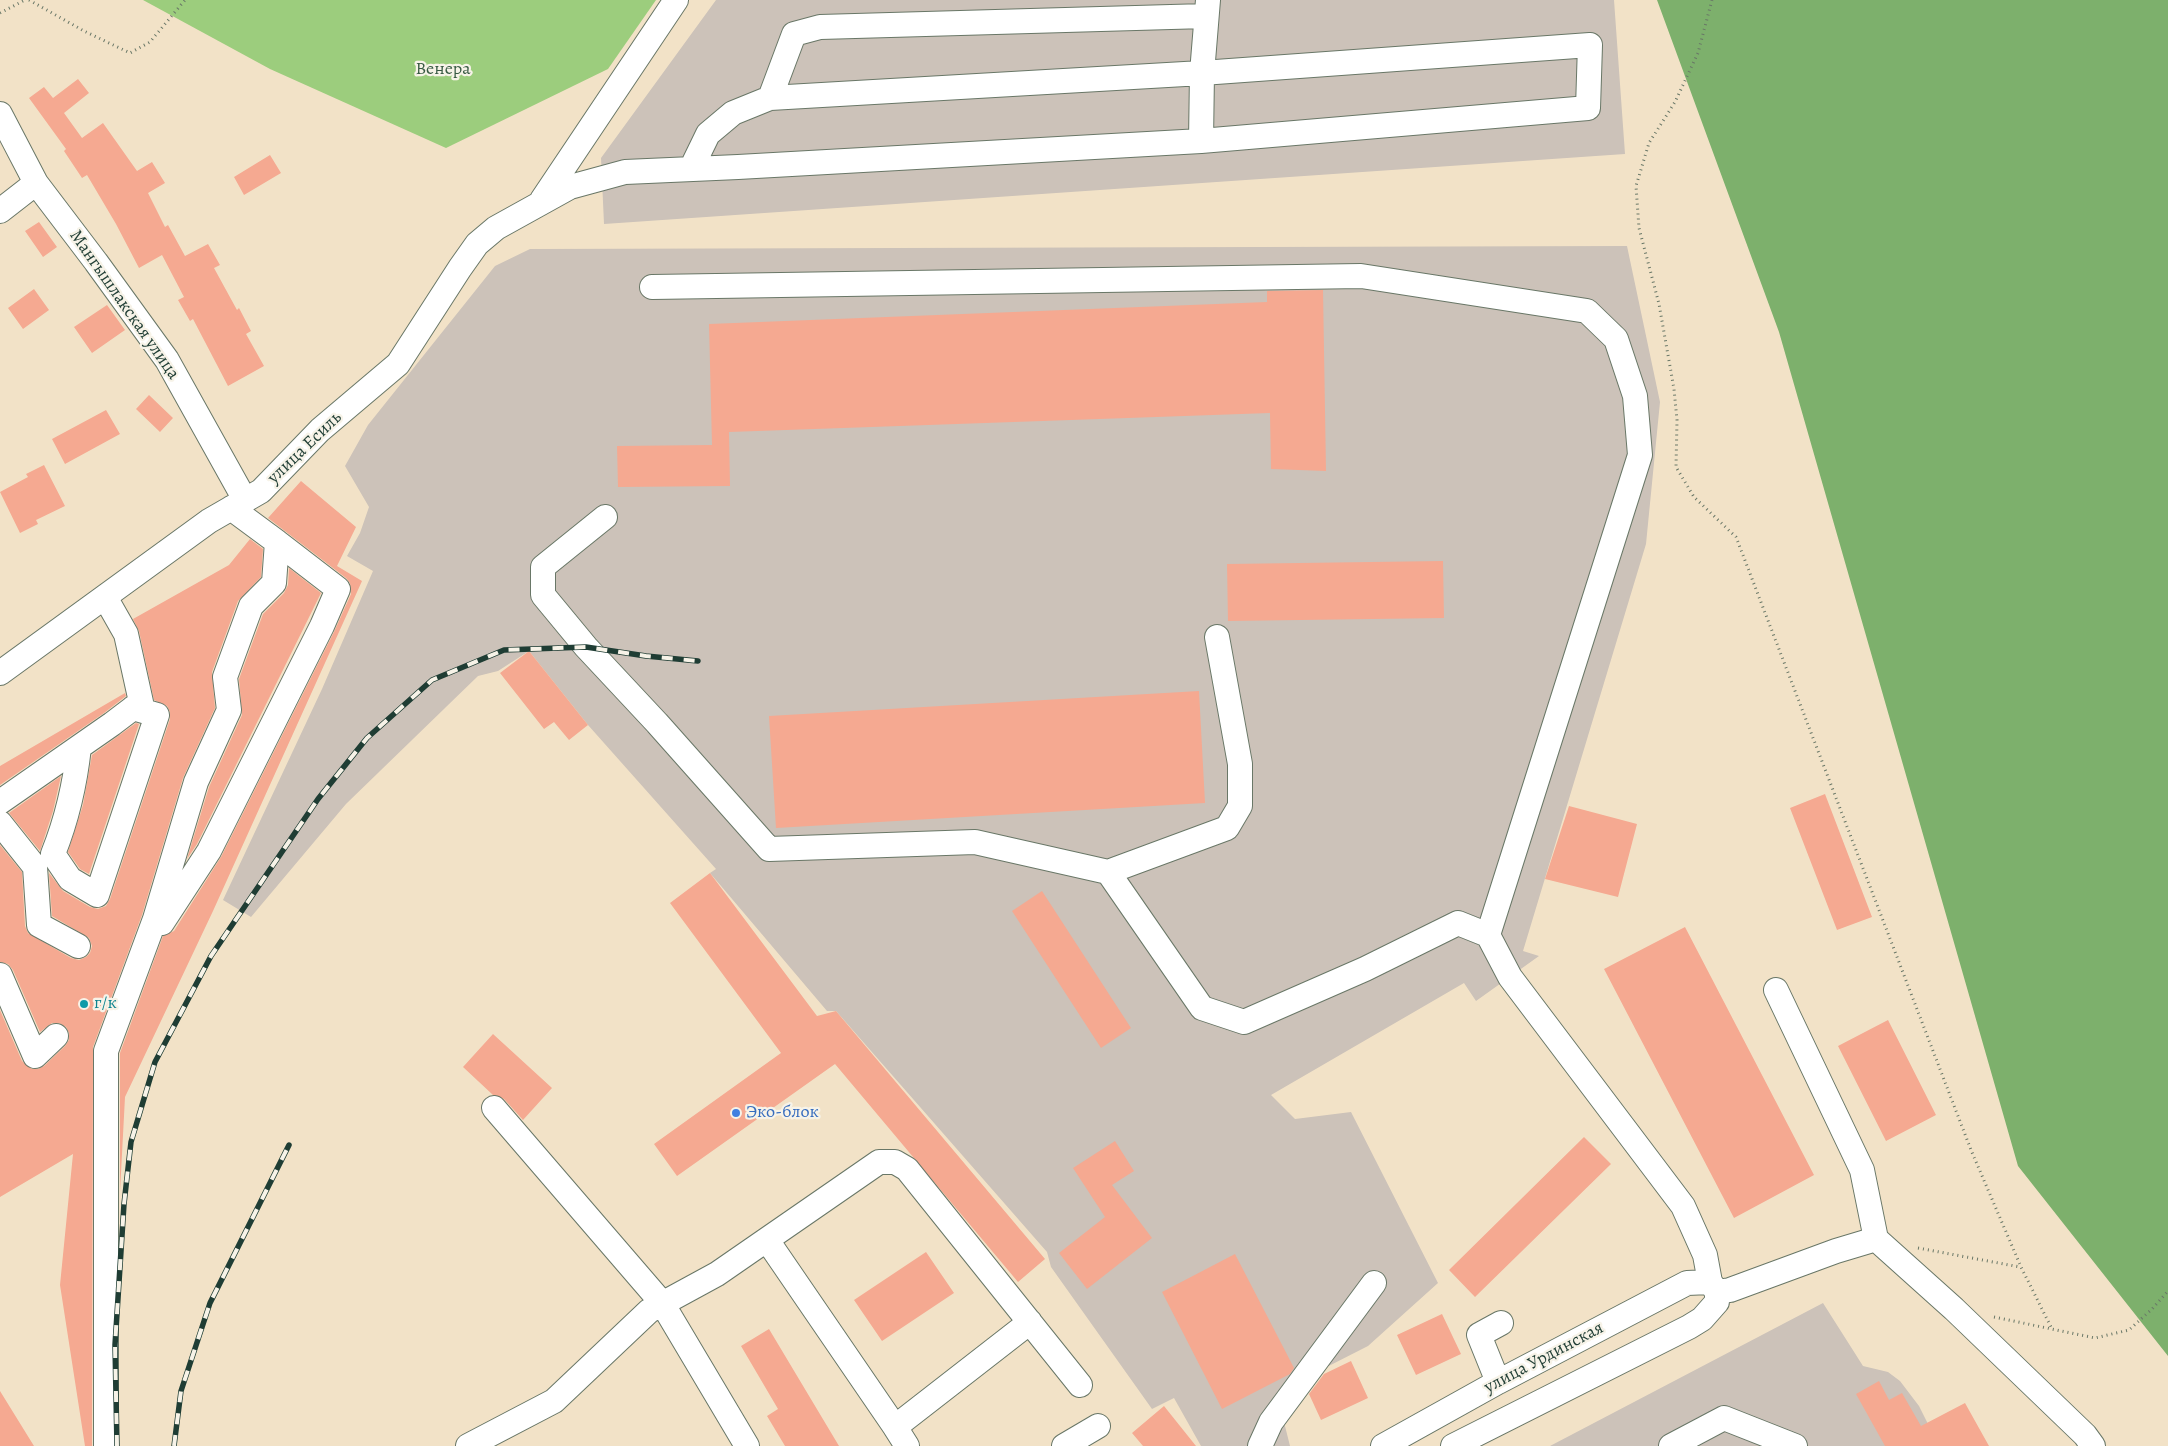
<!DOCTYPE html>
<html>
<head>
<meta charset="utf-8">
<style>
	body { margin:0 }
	canvas { display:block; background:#f2e2c7 }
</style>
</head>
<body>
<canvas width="2168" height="1446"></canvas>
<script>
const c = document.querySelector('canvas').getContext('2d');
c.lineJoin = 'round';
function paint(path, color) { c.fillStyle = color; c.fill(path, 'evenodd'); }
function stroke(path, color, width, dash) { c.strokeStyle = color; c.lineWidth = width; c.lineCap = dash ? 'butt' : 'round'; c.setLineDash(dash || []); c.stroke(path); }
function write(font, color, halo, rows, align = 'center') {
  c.font = font + ' Alegreya,serif'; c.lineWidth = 4.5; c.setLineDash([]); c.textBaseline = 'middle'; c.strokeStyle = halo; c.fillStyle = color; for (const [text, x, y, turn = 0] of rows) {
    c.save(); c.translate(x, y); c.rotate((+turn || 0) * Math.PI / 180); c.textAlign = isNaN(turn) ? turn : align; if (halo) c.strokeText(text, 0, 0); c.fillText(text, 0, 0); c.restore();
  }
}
paint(new Path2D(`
	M 716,0 L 1614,0 L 1625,154 L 604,224 L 601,158 Z
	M 1627,246 L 1660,402 L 1646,544 L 1523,951 L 1539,956 L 1476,1001 L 1464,983 L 1271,1095 L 1295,1119 L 1351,1112 L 1438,1283 L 1368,1346 L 1313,1374 L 1284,1422 L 1290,1446 L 1201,1446 L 1174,1398 L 1152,1409 L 1051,1267 L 1047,1252 L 836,1011 L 827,1011 L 710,873 L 716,869 L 588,725 L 529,651 L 498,671 L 478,676 L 346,804 L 251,917 L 223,900 L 322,689 L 373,571 L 347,556 L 360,533 L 369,507 L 345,466 L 368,425 L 495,266 L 530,249 Z
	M 1823,1303 L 1863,1366 L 1888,1372 L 1900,1381 L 1919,1406 L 1939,1446 L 1550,1446 Z`), '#ccc2b9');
paint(new Path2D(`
	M 143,0 L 656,0 L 608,69 L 446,148 L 270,69 Z`), '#9ccd7d');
paint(new Path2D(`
	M 1657,0 L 2168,0 L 2168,1356 L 2018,1166 L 1779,332 Z`), '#7db06c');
paint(new Path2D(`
	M 78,79 L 89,93 L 64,113 L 82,138 L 103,123 L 137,171 L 152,162 L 165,183 L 148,193 L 165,227 L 168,225 L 185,256 L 208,244 L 220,265 L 214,268 L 237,310 L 239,308 L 251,331 L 246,334 L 264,366 L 228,386 L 193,319 L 190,321 L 178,300 L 184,297 L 162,255 L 139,268 L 116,224 L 87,175 L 82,178 L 64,151 L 66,149 L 29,98 L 44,87 L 53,98 Z
	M 270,155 L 281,173 L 244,195 L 234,177 Z
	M 39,222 L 57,247 L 43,257 L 25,231 Z
	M 34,289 L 49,310 L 23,329 L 8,308 Z
	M 1323,290 L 1326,471 L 1271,469 L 1270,413 L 729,432 L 730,486 L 618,487 L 617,446 L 712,445 L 709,324 L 1267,302 L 1267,291 Z
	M 107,305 L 125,330 L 92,353 L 74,327 Z
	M 149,395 L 173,418 L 160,432 L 136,409 Z
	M 106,410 L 120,434 L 65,464 L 52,439 Z
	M 44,465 L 65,506 L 36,520 L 38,524 L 20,533 L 0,492 L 28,477 L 26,474 Z
	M 301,481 L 356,527 L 337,566 L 362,581 L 213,911 L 125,1097 L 120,1192 L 120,1053 L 163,936 L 174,931 L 221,857 L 334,632 L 351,594 L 350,583 L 346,578 L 268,518 Z
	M 250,539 L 263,549 L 261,577 L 238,601 L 212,672 L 215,708 L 183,778 L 142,915 L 93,1047 L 92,1446 L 85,1446 L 60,1285 L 73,1154 L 0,1197 L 0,1010 L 22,1061 L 32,1069 L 38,1069 L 44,1066 L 65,1046 L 69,1040 L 69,1033 L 66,1027 L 59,1023 L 52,1023 L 40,1032 L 13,970 L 8,964 L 0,962 L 0,845 L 22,872 L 25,926 L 28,933 L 71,958 L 79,960 L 86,957 L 90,953 L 92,946 L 89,938 L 52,916 L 49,873 L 63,891 L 90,907 L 98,909 L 106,906 L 110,899 L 170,719 L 170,712 L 167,706 L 154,700 L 139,631 L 133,619 L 229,565 Z
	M 1443,561 L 1444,618 L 1228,621 L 1227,564 Z
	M 289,568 L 321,593 L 197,844 L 187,859 L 209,787 L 242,715 L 239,679 L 263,614 L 284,593 L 288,585 Z
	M 529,651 L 588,725 L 569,740 L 554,722 L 544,729 L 500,673 Z
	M 1199,691 L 1205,803 L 776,828 L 769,716 Z
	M 125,693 L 126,696 L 104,713 L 0,785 L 0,766 Z
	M 136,723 L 139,724 L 89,874 L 80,869 L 68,852 L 83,805 L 92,755 Z
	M 61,776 L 53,811 L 40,851 L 9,813 Z
	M 1825,794 L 1872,917 L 1837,930 L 1790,808 Z
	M 1569,806 L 1637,824 L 1618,897 L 1545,879 Z
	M 710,873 L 817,1016 L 836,1011 L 1045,1259 L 1018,1282 L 835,1064 L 677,1176 L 654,1144 L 781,1053 L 670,903 Z
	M 1042,891 L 1131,1028 L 1101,1048 L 1012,911 Z
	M 1685,927 L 1814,1175 L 1734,1218 L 1604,969 Z
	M 1888,1020 L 1936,1115 L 1886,1141 L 1838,1046 Z
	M 493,1034 L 552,1088 L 523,1120 L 504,1099 L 493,1095 L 463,1067 Z
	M 1584,1137 L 1611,1164 L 1475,1297 L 1449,1270 Z
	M 1115,1141 L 1134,1171 L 1112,1185 L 1152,1238 L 1087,1289 L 1059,1253 L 1105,1217 L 1073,1168 Z
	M 926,1252 L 954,1293 L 882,1341 L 854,1300 Z
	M 1235,1254 L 1294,1368 L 1290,1374 L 1222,1409 L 1162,1292 Z
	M 1442,1314 L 1461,1354 L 1416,1375 L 1397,1335 Z
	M 769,1329 L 839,1446 L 785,1446 L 767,1416 L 778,1409 L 741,1346 Z
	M 1351,1361 L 1368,1398 L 1321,1420 L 1309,1394 L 1324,1374 Z
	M 1879,1381 L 1889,1400 L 1902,1393 L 1921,1426 L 1965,1403 L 1989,1446 L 1885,1446 L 1856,1394 Z
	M 0,1391 L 34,1446 L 0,1446 Z
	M 1164,1406 L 1196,1446 L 1143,1446 L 1132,1433 Z`), '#f5a991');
const minor = new Path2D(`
	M 770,98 L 794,34 L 820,27 L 1206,16
	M 0,114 L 36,183 L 96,262 L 167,360 L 245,500
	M 1201,141 L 1202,73 L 1208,0
	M 542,200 L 676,0
	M 0,211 L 36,183
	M 652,287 L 1361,276 L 1587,311 L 1616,339 L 1635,396 L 1640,455 L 1488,935
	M 605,517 L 543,567 L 543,595 L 586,647 L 657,723 L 769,849 L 975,842 L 1108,872 L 1202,1008 L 1244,1022 L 1365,969 L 1458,923 L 1488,935 L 1510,977 L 1683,1206 L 1705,1255 L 1710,1282 L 1717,1292 L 1717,1302 L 1702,1319 L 1689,1327 L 1453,1446
	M 0,673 L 209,521 L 261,491 L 320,430 L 398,364 L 460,268 L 477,244 L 496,228 L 570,187 L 625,172 L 738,167 L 1201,141 L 1588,108 L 1590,45 L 1202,73 L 770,98 L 733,113 L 708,134 L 691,169
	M 79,747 C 75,785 67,819 53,854 L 70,879 L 97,895 L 157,715 L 133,708
	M 0,802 L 112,724 L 141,702 L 126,634 L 105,597
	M 0,823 L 35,867 L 39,925 L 78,946
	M 1108,872 L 1227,828 L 1240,806 L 1240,764 L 1217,637
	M 162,923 L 209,851 L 322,626 L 338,589 L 277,542
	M 0,975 L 35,1056 L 56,1036
	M 1776,990 L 1862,1170 L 1876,1239 L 1954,1309 L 2085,1435 L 2093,1446
	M 494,1108 L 662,1303 L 747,1446
	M 767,1240 L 895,1427 L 1030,1322
	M 1717,1292 L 1730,1290 L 1836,1251 L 1876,1239
	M 1498,1382 L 1479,1335 L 1501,1323
	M 895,1427 L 907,1446
	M 106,1446 L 106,1051 L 155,919 L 196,782 L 229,710 L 225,677 L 251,606 L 274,583 L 277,542 L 231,508
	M 468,1446 L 554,1401 L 649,1311 L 717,1274 L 879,1162 L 895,1162 L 907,1169 L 1080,1385
	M 1064,1446 L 1098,1426
	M 1260,1446 L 1271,1422 L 1374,1283
	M 1383,1446 L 1498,1382 L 1687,1283 L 1710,1282
	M 1671,1446 L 1724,1418 L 1795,1446`);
stroke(minor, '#697767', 26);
stroke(new Path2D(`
	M 29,0 L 84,31 L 130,53 L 150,42 L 185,0
	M 1712,0 L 1698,53 L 1675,102 L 1649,143 L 1636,186 L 1639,228 L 1659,304 L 1674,389 L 1677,420 L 1676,467 L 1694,497 L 1736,537 L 1971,1150 L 2021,1267 L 2051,1327
	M 0,13 L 25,0
	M 1918,1248 L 2020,1267
	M 1994,1317 L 2095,1338 L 2129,1330 L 2152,1309 L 2168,1291`), '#697767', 3, [1, 4]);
stroke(minor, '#fff', 24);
const rail = new Path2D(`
	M 117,1446 L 115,1345 L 124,1204 L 131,1142 L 155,1062 L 211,956 L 318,799 L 367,738 L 432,680 L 504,650 L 586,647 L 646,656 L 698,661
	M 174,1446 L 181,1391 L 210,1303 L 289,1145`);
stroke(rail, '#1f3d34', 5.5);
stroke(rail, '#f7f3e8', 4, [11]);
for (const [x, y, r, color] of [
	[84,1004,5,"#0f9aa8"],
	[736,1113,5,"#3f7fe0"]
]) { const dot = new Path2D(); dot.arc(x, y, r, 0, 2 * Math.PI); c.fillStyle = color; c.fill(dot); stroke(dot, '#f7f3e8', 2); }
write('18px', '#385a43', '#f7f3e8', [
	["Венера",443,70]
]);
write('18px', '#1f3d34', '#f7f3e8', [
	["Мангышлакская улица",124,305,55],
	["улица Есиль",305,448,-44],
	["улица Урдинская",1544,1358,-28]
]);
write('18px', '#0d838f', '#f7f3e8', [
	["г/к",94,1004]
], 'left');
write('18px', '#366cbe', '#f7f3e8', [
	["Эко-блок",746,1113]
], 'left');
</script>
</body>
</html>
